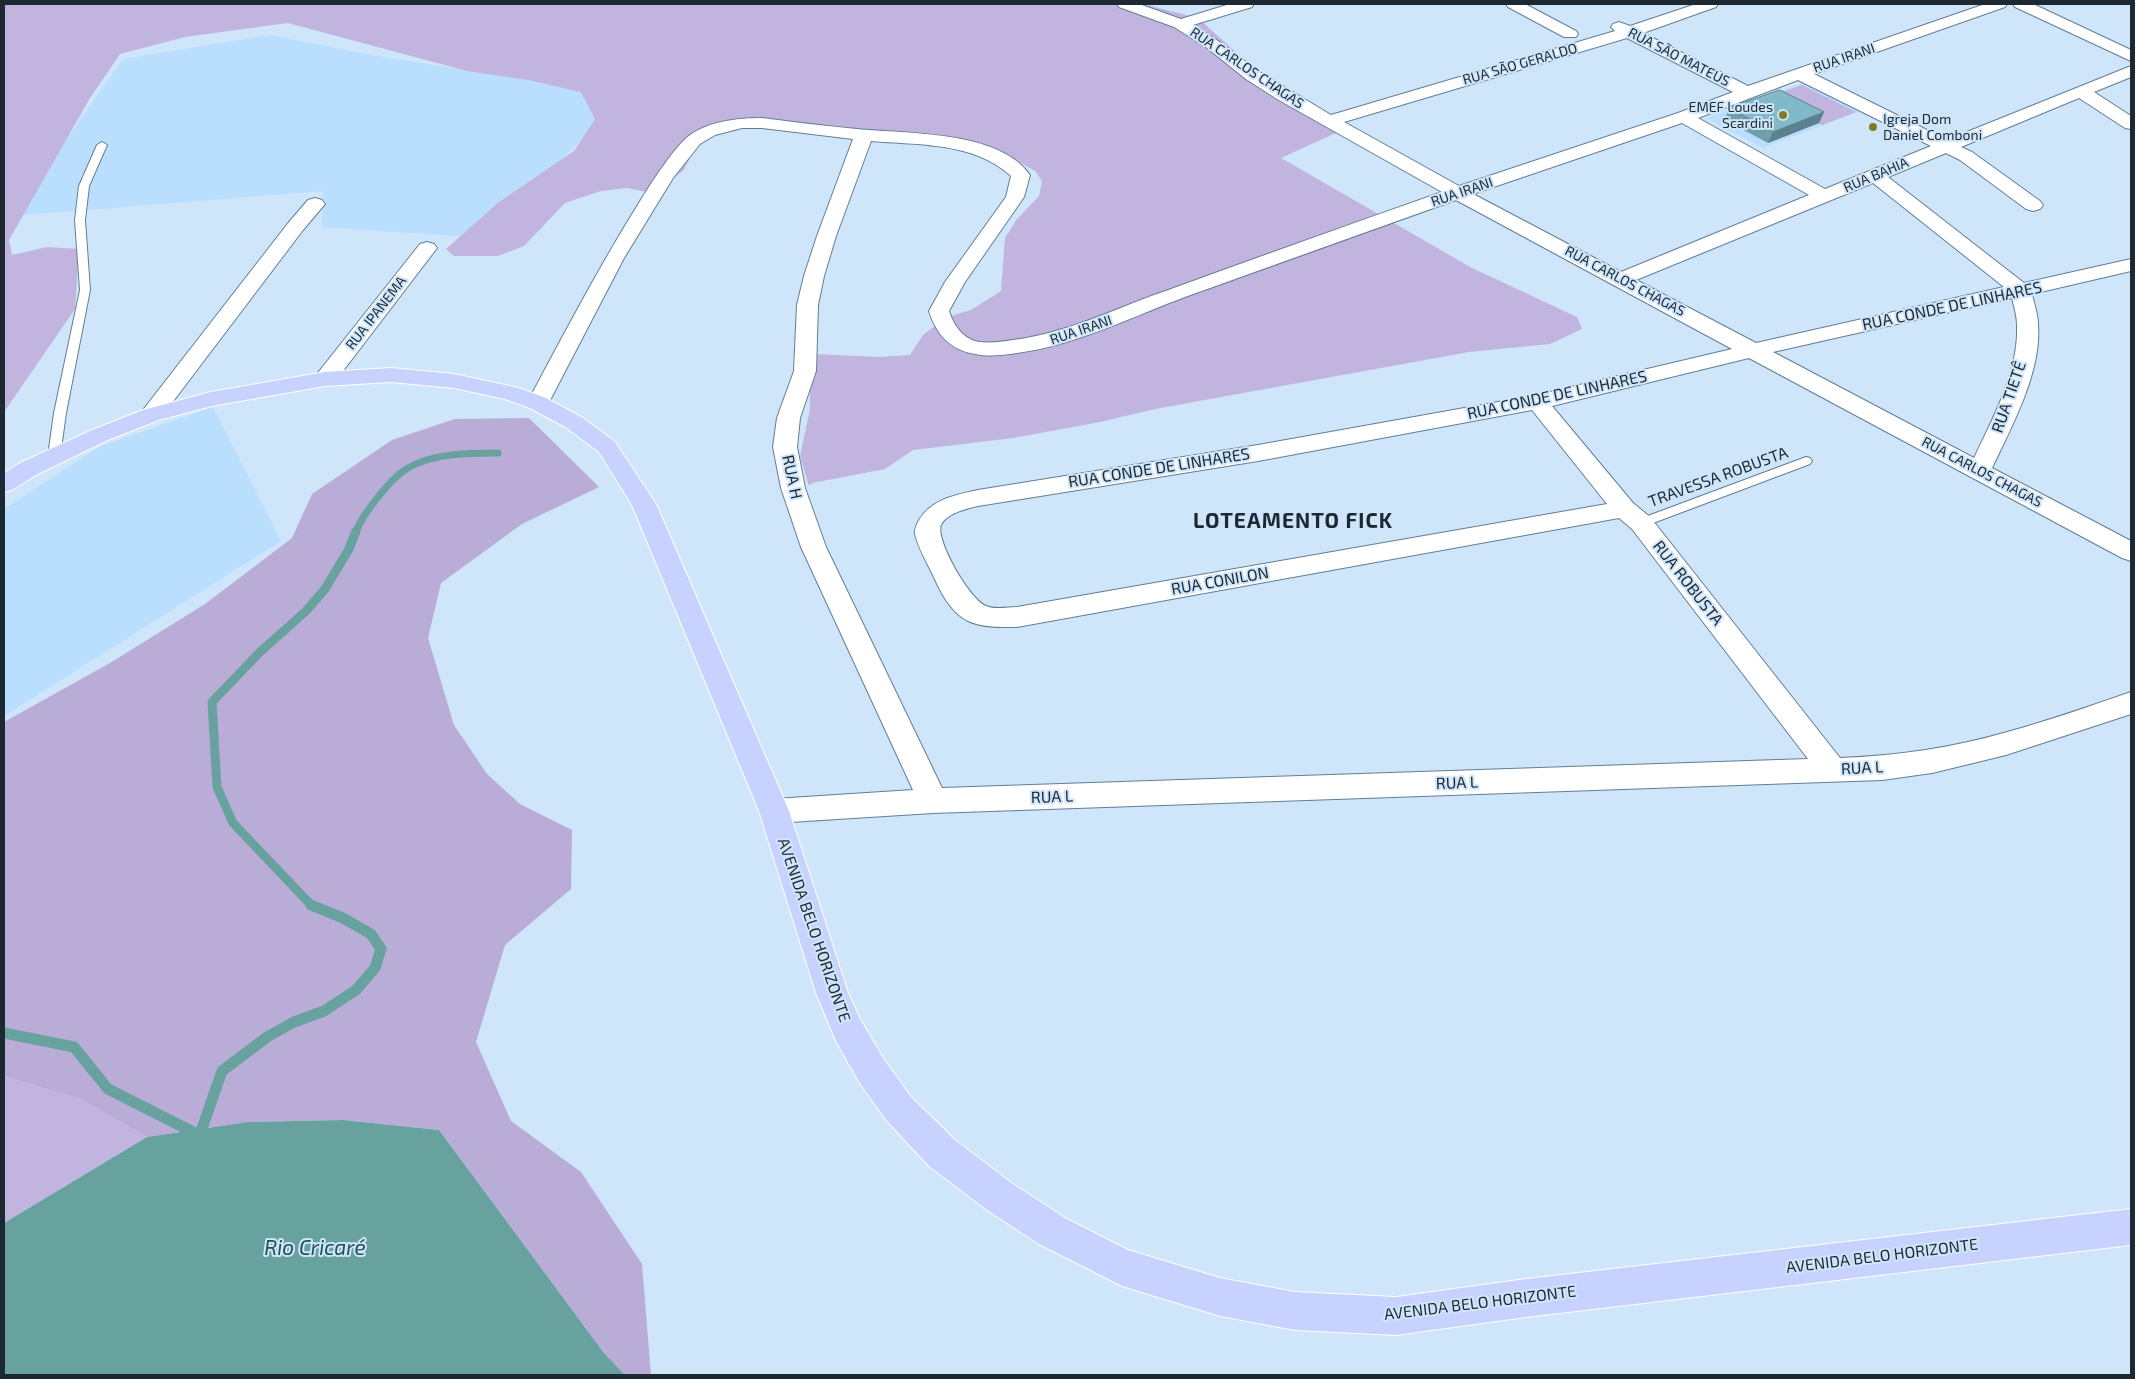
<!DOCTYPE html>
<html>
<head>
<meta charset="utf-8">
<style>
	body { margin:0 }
	#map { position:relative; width:2135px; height:1379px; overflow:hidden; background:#cee5fa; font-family:"Exo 2",sans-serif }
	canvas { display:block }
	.frame { position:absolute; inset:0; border:5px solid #1d2932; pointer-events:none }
</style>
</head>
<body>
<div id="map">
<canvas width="2135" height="1379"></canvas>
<div class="frame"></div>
</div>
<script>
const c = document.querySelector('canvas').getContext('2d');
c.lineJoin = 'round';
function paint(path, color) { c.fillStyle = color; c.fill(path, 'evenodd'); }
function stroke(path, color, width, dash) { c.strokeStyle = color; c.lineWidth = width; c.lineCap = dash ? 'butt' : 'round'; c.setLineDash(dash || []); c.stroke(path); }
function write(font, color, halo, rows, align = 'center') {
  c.font = font + ' "Exo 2",sans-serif'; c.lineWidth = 4; c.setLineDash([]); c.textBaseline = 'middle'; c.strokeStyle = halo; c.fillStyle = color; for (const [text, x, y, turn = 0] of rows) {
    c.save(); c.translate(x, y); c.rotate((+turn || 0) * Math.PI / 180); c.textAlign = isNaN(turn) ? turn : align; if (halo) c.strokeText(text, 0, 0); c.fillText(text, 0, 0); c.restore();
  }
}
paint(new Path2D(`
	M 270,35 L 376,56 L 623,94 L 490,238 L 322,227 L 323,191 L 12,216 L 123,59 Z
	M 1803,83 L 1860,111 L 1763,148 L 1706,118 Z
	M 213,407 L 281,541 L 4,716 L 4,509 L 99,447 Z`), '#badefd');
paint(new Path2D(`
	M 4,4 L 1143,4 L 1198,18 L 1272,85 L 1287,104 L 1302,114 L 1338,132 L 1281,158 L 1472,268 L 1577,317 L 1582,329 L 1550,344 L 1469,352 L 1155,409 L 1100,422 L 1013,438 L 913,450 L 885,469 L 812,483 L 809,486 L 800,456 L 810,409 L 810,381 L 813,354 L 880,357 L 910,355 L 923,335 L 947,317 L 971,310 L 1001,291 L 1005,238 L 1017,219 L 1039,196 L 1042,181 L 1035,171 L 1014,159 L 954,144 L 743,121 L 715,129 L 696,144 L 684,170 L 652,193 L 627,188 L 601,191 L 565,203 L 524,246 L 498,256 L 454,256 L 446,249 L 499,202 L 574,151 L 595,119 L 581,92 L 528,80 L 467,71 L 288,23 L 185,37 L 120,54 L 90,98 L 9,240 L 12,255 L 47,247 L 79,249 L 75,309 L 4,412 Z
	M 1802,85 L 1856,112 L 1822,125 L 1768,97 Z
	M 4,1076 L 82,1100 L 147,1137 L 4,1223 Z`), '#c1b4df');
paint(new Path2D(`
	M 529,418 L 599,487 L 522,524 L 441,583 L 428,638 L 454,725 L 487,774 L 520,804 L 572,830 L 571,889 L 505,945 L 476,1042 L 511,1121 L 581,1172 L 642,1264 L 651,1375 L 625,1375 L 604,1353 L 439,1130 L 343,1120 L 248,1122 L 147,1137 L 82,1100 L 4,1076 L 4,722 L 110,663 L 205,604 L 292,538 L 312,494 L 392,440 L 455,419 Z`), '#b9add7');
paint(new Path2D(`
	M 343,1120 L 439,1130 L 604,1353 L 625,1375 L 4,1375 L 4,1223 L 147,1137 L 248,1122 Z`), '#68a29e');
stroke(new Path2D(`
	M 356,532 C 361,518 369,509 378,497 C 387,486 396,475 408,468 C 433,453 470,453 498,453`), '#68a29e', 7);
stroke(new Path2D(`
	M 313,907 L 233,823 L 217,787 L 212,702 L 260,652 L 306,611 L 325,589 L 349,549 L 356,531`), '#68a29e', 9);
stroke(new Path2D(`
	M 4,1033 L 74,1047 L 108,1089 L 199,1135
	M 198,1140 L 222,1071 L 267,1037 L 294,1022 L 324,1011 L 356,990 L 375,968 L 381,949 L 371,934 L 343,918 L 311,905`), '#68a29e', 11);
const service = new Path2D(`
	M 102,142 L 107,145 L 89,186 L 85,220 L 90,290 L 66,413 L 60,456 L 54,460 L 48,456 L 54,413 L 80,290 L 75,220 L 79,186 L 97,145 Z
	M 1806,457 L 1810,458 L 1812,461 L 1810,464 L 1645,526 L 1637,526 L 1635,523 L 1637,520 Z`);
const minor = new Path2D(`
	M 1117,4 L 1139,4 L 1181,19 L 1230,4 L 1254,4 L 1252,7 L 1193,25 L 1218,41 L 1258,71 L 1331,115 L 1615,31 L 1611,27 L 1613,24 L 1619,22 L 1630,26 L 1696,4 L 1718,4 L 1716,7 L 1643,33 L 1748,86 L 1985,4 L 2007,4 L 2005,7 L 1814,74 L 1947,140 L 2131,66 L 2131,77 L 2094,92 L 2131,116 L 2131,129 L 2125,128 L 2079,98 L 1961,147 L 1972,152 L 2040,201 L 2043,205 L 2040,209 L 2033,211 L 2026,209 L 1960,160 L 1946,153 L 1888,177 L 2024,283 L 2131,259 L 2131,271 L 2032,294 C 2034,304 2038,314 2038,324 C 2042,371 2012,426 1992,468 L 2131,541 L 2131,561 L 2122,558 L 1749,358 L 1552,406 L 1633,503 L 1650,517 L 1840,758 C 1896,756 1952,748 2007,732 C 2048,721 2090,706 2131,692 L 2131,714 L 2006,755 L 1932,773 L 1882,780 L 933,813 L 774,823 L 764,820 L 759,811 L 764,802 L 774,799 L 913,790 L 801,547 L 781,488 L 773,447 L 777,418 L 794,371 L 797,305 L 804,276 L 817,236 L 853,139 L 762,128 L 742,128 L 715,135 L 700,144 L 673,178 L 624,258 L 546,408 L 538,410 L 530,408 L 527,403 C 564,334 600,265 642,198 C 652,182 675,146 690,135 C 710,121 738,118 762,118 C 794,122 825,126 857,129 C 906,134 999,130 1030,175 L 1024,197 L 965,282 L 949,311 C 954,326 963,339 979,342 C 990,343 1002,342 1013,340 C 1069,333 1118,307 1171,289 C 1261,256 1351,224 1442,192 L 1277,99 L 1246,79 L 1206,47 L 1174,27 L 1119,7 ZM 1627,38 L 1733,92 L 1678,113 L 1459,186 L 1344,122 ZM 1798,80 L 1931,146 L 1825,189 L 1698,118 ZM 1682,123 L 1809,195 L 1621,272 L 1473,194 ZM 871,141 C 918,145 974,142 1011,176 L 1006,197 L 945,282 L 929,311 C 936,334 950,350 975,354 C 989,357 1003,355 1017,353 C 1076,345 1129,318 1185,297 C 1275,265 1365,232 1456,200 L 1732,349 L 1537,395 L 1258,445 L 978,490 C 955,495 932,499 919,520 C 917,524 914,530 915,534 C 918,547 926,561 932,573 C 940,591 950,612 968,621 C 984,628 1001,627 1017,627 L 1619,518 L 1632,529 L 1808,759 L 942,788 L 826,547 L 805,488 L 797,447 L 800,418 L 816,371 L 818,305 L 824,276 L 836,236 ZM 1873,183 L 2004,287 L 1756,343 L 1636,280 ZM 2012,298 C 2014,307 2017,316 2017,325 C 2019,371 1993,418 1974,458 L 1773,352 ZM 1532,410 L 1607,504 L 1017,607 C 1008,607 995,610 986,606 C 970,600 935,540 941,525 C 947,513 966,509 978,506 L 1258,461 Z
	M 1506,4 L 1525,4 L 1576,31 L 1578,34 L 1576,37 L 1564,37 L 1508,7 Z
	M 2013,4 L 2033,4 L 2131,50 L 2131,61 L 2015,7 Z
	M 315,198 L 322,200 L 325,204 L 303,230 L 159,420 L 151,422 L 143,420 L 140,415 L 143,410 L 289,222 L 308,200 Z
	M 427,242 L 434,244 L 437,248 L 333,384 L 325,386 L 317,384 L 314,379 L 317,374 L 420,244 Z`);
const primary = new Path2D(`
	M 391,368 L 454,374 L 519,388 L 546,398 L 583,418 L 615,442 L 656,504 L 789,811 L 848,993 L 860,1019 L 883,1058 L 911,1097 L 955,1140 L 1013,1184 L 1065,1218 L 1128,1250 L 1220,1278 L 1295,1292 L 1396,1297 L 1526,1279 L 2131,1209 L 2131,1245 L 1526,1317 L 1396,1335 L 1295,1330 L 1220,1316 L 1122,1286 L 1039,1244 L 987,1210 L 929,1166 L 887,1121 L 859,1082 L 836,1041 L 816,993 L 759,811 L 632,505 L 599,452 L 567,428 L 530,408 L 505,399 L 454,388 L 391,382 L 325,386 L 212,406 L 159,420 L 108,440 L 36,475 L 12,490 L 4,492 L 4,473 L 20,463 L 92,430 L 143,410 L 211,392 L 325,372 Z`);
stroke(service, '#627e95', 2);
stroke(minor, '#627e95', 2);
stroke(primary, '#fff', 2);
paint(service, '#fff');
paint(minor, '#fff');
paint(primary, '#c7d3fe');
paint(new Path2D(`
	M 1729,108 L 1824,112 L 1819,123 L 1768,143 L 1725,120 Z`), '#709fac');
paint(new Path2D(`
	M 1824,112 L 1819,123 L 1768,143 L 1773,132 Z`), '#5b828c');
const building = new Path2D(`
	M 1780,90 L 1824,112 L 1773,132 L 1729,108 Z`);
paint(building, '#82b9c8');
stroke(building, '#5b828c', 1);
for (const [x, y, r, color] of [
	[1783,115,5,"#7d7d25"],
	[1873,127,5,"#7d7d25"]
]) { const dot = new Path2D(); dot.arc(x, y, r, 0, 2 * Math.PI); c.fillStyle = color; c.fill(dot); stroke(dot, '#cee5fa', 2); }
write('14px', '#1d2932', '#cee5fa', [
	["RUA SÃO MATEUS",1679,57,27],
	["RUA IRANI",1844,58,-19],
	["RUA SÃO GERALDO",1520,64,-16],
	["RUA CARLOS CHAGAS",1247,68,34],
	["RUA BAHIA",1876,175,-23],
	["RUA IRANI",1462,192,-19],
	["RUA CARLOS CHAGAS",1625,281,28],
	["RUA IPANEMA",376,313,-52],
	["RUA IRANI",1081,330,-19],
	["RUA CARLOS CHAGAS",1982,472,28]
]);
write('14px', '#1d2932', '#cee5fa', [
	["EMEF Loudes",1773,107],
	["Scardini",1773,123],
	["Igreja Dom",1883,119,"left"],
	["Daniel Comboni",1883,135,"left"]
], 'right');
write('16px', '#1d2932', '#cee5fa', [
	["RUA CONDE DE LINHARES",1952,306,-12],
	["RUA CONDE DE LINHARES",1557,395,-12],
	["RUA TIETÊ",2009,397,-71],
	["RUA CONDE DE LINHARES",1159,468,-9],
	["RUA H",792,477,78],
	["TRAVESSA ROBUSTA",1718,477,-20],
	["RUA CONILON",1220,581,-10],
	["RUA ROBUSTA",1688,583,52],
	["RUA L",1862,768,-3],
	["RUA L",1457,783,-2],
	["RUA L",1052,797,-2],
	["AVENIDA BELO HORIZONTE",814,930,71],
	["AVENIDA BELO HORIZONTE",1882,1256,-7],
	["AVENIDA BELO HORIZONTE",1480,1303,-7]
]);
c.letterSpacing = '1px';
write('bold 21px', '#1d2932', '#cee5fa', [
	["LOTEAMENTO FICK",1293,521]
]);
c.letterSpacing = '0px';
write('italic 21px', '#1f5250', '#cee5fa', [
	["Rio Cricaré",315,1248]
]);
</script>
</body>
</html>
